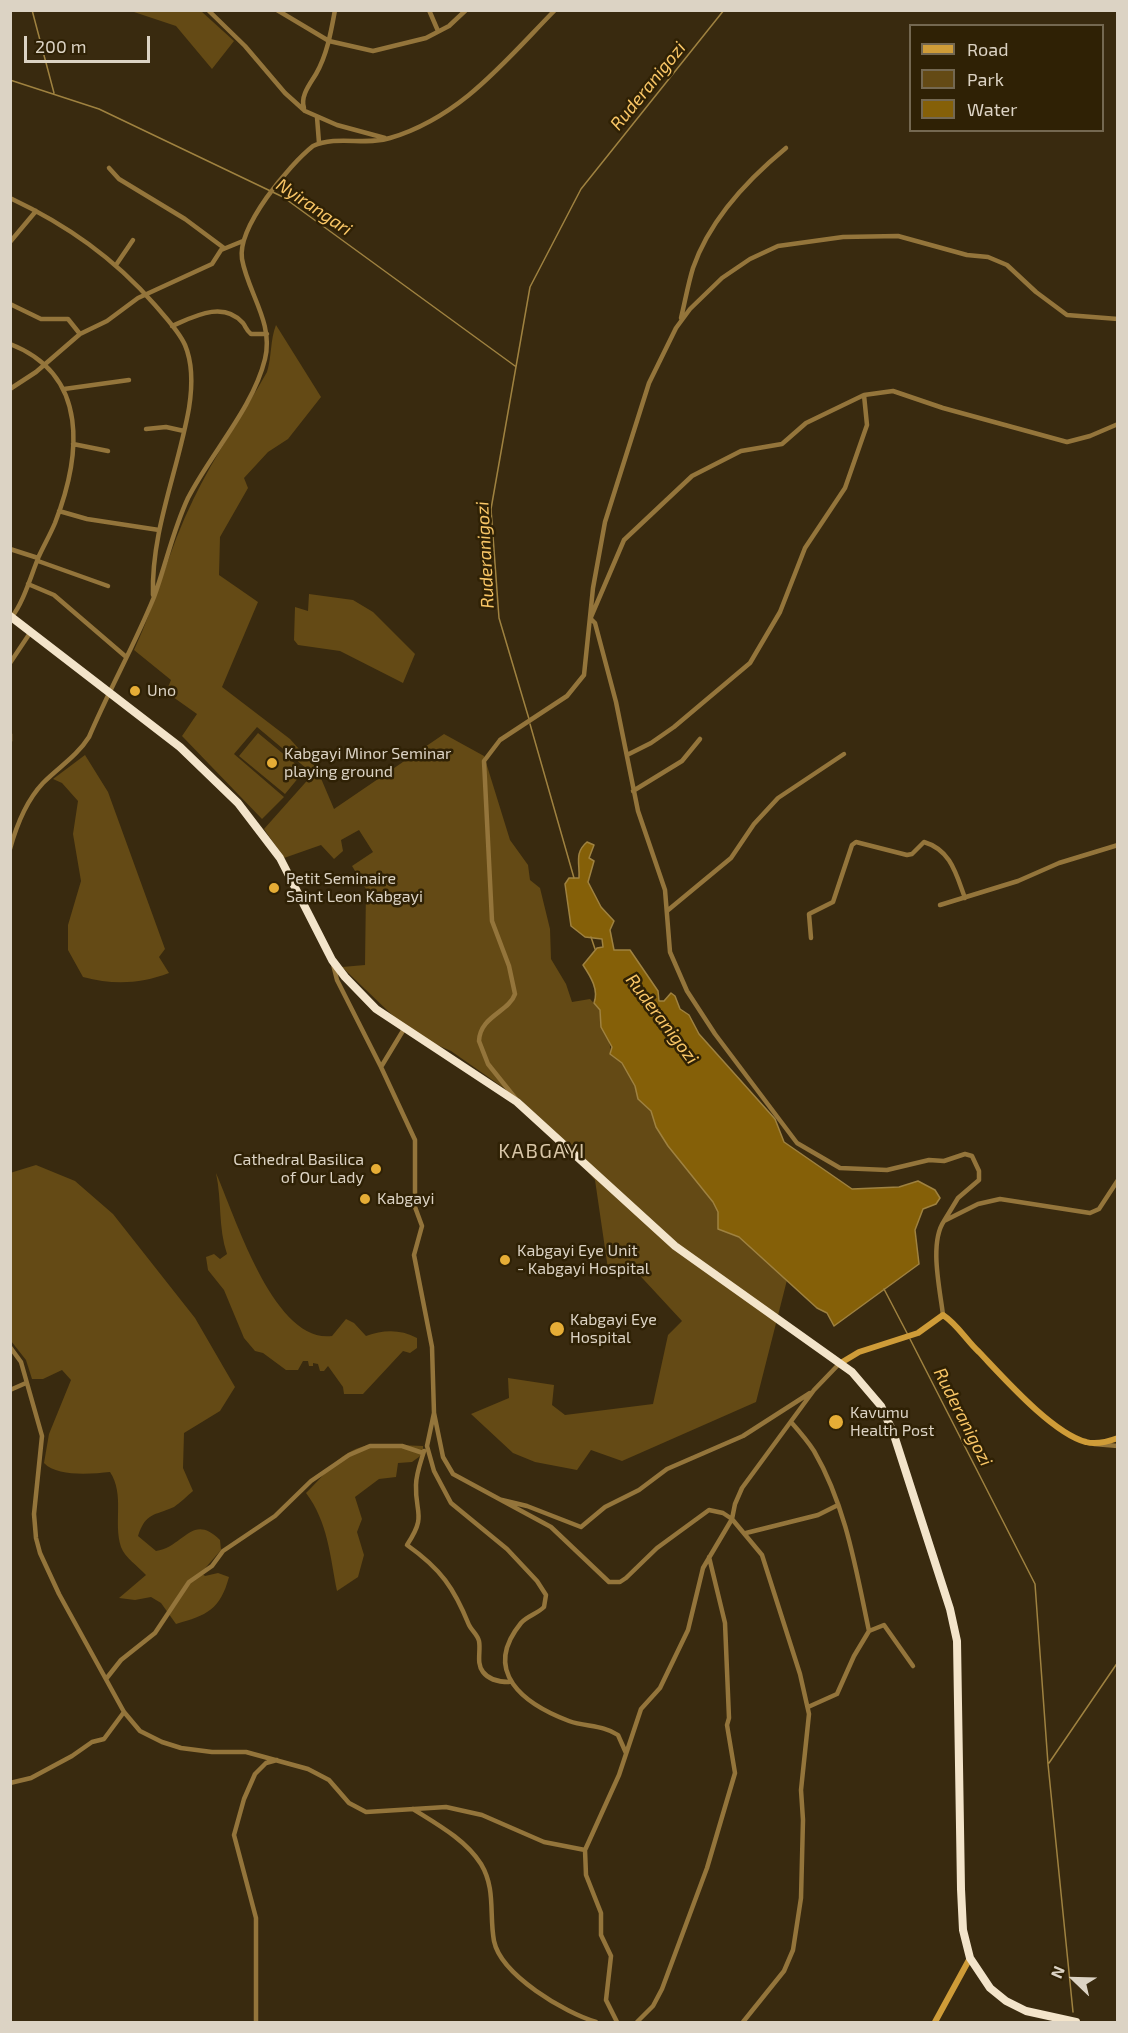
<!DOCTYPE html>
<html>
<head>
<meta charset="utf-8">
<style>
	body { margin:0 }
	#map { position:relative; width:1128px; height:2033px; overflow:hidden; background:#392a0f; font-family:"Exo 2",sans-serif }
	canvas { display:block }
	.frame { position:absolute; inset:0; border:12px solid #dcd3c4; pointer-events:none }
	.legend { position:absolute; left:909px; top:24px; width:195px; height:108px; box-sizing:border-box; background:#2f2105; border:2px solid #746851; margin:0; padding:8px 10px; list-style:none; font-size:18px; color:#dcd3c4 }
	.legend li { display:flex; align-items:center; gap:12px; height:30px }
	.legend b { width:30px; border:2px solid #746851 }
	.north { position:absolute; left:1044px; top:1949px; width:60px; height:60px; -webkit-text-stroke:4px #2f2105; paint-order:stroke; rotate:293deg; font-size:16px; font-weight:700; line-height:24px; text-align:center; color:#dcd3c4 }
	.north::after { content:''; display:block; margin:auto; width:21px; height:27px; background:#dcd3c4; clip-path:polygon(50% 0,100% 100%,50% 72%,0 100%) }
	.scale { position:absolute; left:24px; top:36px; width:126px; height:27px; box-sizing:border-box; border:3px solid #dcd3c4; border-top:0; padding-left:8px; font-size:18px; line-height:21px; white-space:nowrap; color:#dcd3c4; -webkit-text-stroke:4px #2f2105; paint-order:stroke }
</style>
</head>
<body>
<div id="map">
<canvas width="1128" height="2033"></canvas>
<div class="frame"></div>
<ul class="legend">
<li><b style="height:8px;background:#cf9c38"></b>Road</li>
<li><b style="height:16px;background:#644a15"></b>Park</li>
<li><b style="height:16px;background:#856008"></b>Water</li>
</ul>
<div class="north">N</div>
<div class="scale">200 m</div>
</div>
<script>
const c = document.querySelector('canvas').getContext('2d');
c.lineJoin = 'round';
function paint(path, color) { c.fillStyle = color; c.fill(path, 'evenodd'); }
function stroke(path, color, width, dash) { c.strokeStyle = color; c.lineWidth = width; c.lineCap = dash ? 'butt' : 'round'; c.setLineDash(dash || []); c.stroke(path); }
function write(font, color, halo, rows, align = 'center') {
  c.font = font + ' "Exo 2",sans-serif'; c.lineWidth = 5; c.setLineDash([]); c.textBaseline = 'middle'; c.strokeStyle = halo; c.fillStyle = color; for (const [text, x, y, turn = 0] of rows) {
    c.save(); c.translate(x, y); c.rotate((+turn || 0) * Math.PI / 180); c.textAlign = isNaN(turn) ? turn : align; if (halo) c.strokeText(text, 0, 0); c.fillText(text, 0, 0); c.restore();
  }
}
paint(new Path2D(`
	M 131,11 L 201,11 L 234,41 L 212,69 L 176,26 Z
	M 276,325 L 321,397 L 288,439 L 268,452 L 244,478 L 248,488 L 220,537 L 219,575 L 258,602 L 222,687 L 290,739 L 317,769 L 334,809 L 444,734 L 484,756 L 510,840 L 528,865 L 530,880 L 540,888 L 550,929 L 551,959 L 566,984 L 572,1002 L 590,999 L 600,1010 C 600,1028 613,1041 610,1054 L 622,1063 L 635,1086 L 638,1099 L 651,1111 L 659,1132 L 713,1202 L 718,1212 L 718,1229 L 739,1237 L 787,1280 L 756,1402 L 622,1461 L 591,1450 L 577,1470 L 535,1462 L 513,1453 L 471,1414 L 509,1398 L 508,1378 L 554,1385 L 552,1405 L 565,1415 L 653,1404 L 668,1335 L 682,1321 L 632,1267 L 608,1269 L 595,1180 L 521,1100 L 451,1051 L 412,1034 L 342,967 L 365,965 L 366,889 L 352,866 L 373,852 L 359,830 L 341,840 L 343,851 L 334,859 L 321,845 L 284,858 L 264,829 L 313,774 L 257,727 L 234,754 L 284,797 L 262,819 L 182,736 L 197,714 L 166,692 L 171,680 L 134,650 C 157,601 169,548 193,500 C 214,456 243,415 267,372 C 272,356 270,340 276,325 Z
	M 309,594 L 353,600 L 373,612 L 415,654 L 403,683 L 340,651 L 298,645 L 294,640 L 295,607 L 308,611 Z
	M 258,733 L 304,771 L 285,794 L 239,756 Z
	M 85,755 L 108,792 L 165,949 L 159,957 L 169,973 C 140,984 113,985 83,977 L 68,950 L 68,925 L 81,881 L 73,834 L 78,801 L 62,783 L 53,779 Z
	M 36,1165 L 75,1181 L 113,1214 L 195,1318 L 235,1387 L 220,1411 L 184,1433 L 183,1468 L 193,1491 C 187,1496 180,1503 174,1507 C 154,1516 146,1512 138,1536 L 156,1551 C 184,1547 192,1512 220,1540 L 221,1550 L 201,1573 L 205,1576 L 218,1573 L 229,1577 C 220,1610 207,1615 176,1624 L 161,1603 L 151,1597 L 135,1600 L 119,1598 L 146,1575 C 138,1566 125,1558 121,1547 C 113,1522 125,1495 110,1472 C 91,1474 57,1477 44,1463 L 49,1434 L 71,1380 L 62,1370 L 43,1379 L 32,1379 L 26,1360 L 11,1341 L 10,1173 Z
	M 216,1173 C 235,1216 274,1344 332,1336 L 346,1319 L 354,1323 L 366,1336 C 383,1330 400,1329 417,1338 L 417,1348 L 410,1353 L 403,1351 L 363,1394 L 344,1394 L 343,1387 L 328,1366 L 324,1371 L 320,1371 L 318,1364 L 313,1363 L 313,1366 L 309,1366 L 308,1361 L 303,1361 L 298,1370 L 286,1370 L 263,1353 L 255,1351 L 244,1338 L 224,1290 L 208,1270 L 206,1257 L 214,1254 L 220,1259 L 227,1254 C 218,1227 222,1201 216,1173 Z
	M 373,1444 L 423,1446 L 423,1454 L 412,1462 L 398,1463 L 396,1477 L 379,1479 L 355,1497 L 362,1519 L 357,1532 L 364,1555 L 358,1577 L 337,1591 C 330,1556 328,1522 306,1493 C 330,1470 339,1450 373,1444 Z`), '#644a15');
const water = new Path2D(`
	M 587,842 L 594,845 L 589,858 L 594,861 L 588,882 L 601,907 L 614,921 L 610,930 L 614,950 L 630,950 L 658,991 L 659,1001 L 664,1001 L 671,993 L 675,996 L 680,1009 L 689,1015 L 699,1034 L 775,1119 L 784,1142 L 852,1189 L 899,1187 L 918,1181 L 935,1190 L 940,1198 L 936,1204 L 923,1209 L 915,1230 L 919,1264 L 834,1326 L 827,1313 L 817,1308 L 739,1237 L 718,1229 L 718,1212 L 713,1202 L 668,1146 L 656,1127 L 651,1111 L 638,1099 L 635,1086 L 622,1063 L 610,1054 L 612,1047 L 601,1027 L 600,1010 L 594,1003 C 599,990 591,977 583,965 L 597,948 L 603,947 L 602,939 L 585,937 L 571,926 L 565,884 L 569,878 L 579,878 C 580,863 574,853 587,842 Z`);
paint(water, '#856008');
stroke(water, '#9f8240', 1.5);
stroke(new Path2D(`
	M 32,10 L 54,93
	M 10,80 L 99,109 L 283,197 L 515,366
	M 529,719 L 499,618 L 491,509 L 530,287 L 581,189 L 724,10
	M 530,724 L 574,878
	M 591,937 L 595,949
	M 884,1289 L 908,1335
	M 910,1339 L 1035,1584 L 1048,1764 L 1073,2012
	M 1049,1763 L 1118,1662`), '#9f8240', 1.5);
stroke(new Path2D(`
	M 208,10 L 245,46 L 285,93 L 305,111 L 337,125 L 385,138
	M 277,10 L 329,41 L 373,51 L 426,38 L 449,26 L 466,10
	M 429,10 L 438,31
	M 304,108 C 300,96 310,84 316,74 C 327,55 331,32 335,10
	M 317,117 L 319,143
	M 109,168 L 119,179 L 185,219 L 224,248
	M 10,198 C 67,225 114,258 155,305 C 166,318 179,331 185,345 C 193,364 192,389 189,408 C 178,471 151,531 153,595
	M 10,242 L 36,211
	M 116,265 L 133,240
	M 10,304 L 41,319 L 68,319 L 80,334
	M 681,318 C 685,302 688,284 693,268 C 710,219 747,180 786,148
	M 172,326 C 193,317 223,300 243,323 C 246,327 246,330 251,334 L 267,334
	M 10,344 C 90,375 81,456 55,523 C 50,535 44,545 39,556 C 31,575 24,602 11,618
	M 10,389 L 36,372 L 80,334 L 107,321 L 138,298 L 212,264 L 221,250 L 243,241
	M 64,389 L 129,380
	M 146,429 L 166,427 L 184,431
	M 73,444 L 108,451
	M 59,511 L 87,519 L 159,530
	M 10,549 L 38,558
	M 38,561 L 108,586
	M 28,584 L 54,595 L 125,656
	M 591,617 L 624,540 L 692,476 L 741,451 L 782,444 L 806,423 L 864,395
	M 591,619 L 595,623 L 616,702 L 638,811 L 665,890 L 670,952 L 687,991 L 715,1034 L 797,1143 L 840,1168 L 887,1170 L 929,1160 L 944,1161 L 965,1154 L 972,1156 L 979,1171 L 979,1180 L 958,1198 L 944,1221
	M 10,663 L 30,633
	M 10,734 L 10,741
	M 627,755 L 651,743 L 674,727 L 750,663 L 780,612 L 805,548 L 845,488 L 867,425 L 864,395 L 893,391 L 943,408 L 1067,442 L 1090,436 L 1118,424
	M 633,791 L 682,761 L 700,739
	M 10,849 C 16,827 27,800 43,783 C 59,767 77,756 89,737 C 109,690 135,644 154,597 C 166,564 173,530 188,498 C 211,453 253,408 265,359 C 274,323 248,293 242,259 C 237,227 289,165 313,146 C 337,135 366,146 390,138 C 461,117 505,61 555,10
	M 940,905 L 1018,881 L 1059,863 L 1118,845
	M 667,911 L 731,858 L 754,824 L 778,798 L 844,754
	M 811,938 L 809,914 L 833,902 L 852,845 L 856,842 L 907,855 L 912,854 L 924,842 C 951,850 956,874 965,898
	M 333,964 L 337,980 L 381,1067
	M 404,1029 L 381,1067 L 415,1140 L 415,1207 L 422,1226 L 414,1255 L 432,1347 L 434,1413 L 427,1446 L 434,1471 L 451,1503 L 507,1549 L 537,1581 L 546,1595 L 544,1607 C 537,1614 527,1616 521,1623 C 481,1672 524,1704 569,1721 C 586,1727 603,1725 618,1735 L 626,1753
	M 516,1099 L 488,1064 L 479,1041 C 480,1016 509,1012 515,994 L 509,966 L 492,921 L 484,761 L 500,740 L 567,696 L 584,675 L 593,588 L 605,522 L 649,383 L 676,328 L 690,309 L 722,278 L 750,259 L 778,246 L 843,237 L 898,236 L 967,255 L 988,257 L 1007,265 L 1036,292 L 1067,315 L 1118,319
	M 943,1315 C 940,1289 929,1243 944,1221 L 978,1204 L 1000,1199 L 1090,1213 L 1099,1209 L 1118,1180
	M 10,1347 L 21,1362 L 42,1436 L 34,1514 L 36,1538 L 40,1553 L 59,1594 L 124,1712 L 140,1731 L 162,1742 L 181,1748 L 212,1752 L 246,1752 L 308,1769 L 329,1780 L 349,1803 L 366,1812 L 446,1807 L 482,1815 L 544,1842 L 585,1850
	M 10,1390 L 26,1383
	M 434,1413 L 443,1457 L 453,1474 L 551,1527 L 609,1582 L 620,1582 L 626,1578 L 657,1548 L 709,1510 L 723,1513 L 732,1519 L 762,1555 L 800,1674 L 809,1714 L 801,1790 L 803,1820 L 801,1898 L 793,1950 L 784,1971 L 743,2022
	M 791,1422 C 799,1431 807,1440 814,1451 C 846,1506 856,1570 869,1631 L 854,1656 L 837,1694 L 808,1707
	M 1094,1444 L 1118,1446
	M 424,1451 C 421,1461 416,1474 416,1485 C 415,1514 427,1515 407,1545 C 441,1569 454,1588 469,1625 C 472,1631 477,1634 479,1641 C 481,1651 476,1663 483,1672 C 489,1680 500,1682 509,1682
	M 502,1500 L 527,1506 L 581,1527 L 605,1507 L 639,1490 L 667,1469 L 743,1436 L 810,1393
	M 746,1533 L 818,1515 L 838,1505
	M 869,1631 L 884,1625 L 913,1666
	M 106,1679 L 121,1660 L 155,1633 L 189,1582 L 212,1566 L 223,1551 L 275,1516 L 311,1481 L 349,1455 L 370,1446 L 402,1446 L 423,1453
	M 10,1783 L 31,1778 L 72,1756 L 92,1742 L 104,1739 L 124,1712
	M 413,1809 C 437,1824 466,1840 481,1864 C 496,1889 489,1914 494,1941 C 501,1975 565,2013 596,2022
	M 256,2022 L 256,1918 L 234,1835 L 244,1799 L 255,1774 L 266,1763 L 277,1760
	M 617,2022 L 606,2000 L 611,1956 L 601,1935 L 601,1913 L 586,1875 L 585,1850 L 619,1775 L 641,1709 L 660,1688 L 688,1630 L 703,1568 L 732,1519 L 735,1504 L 742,1488 L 814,1390 L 839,1364
	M 637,2022 L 653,2006 L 662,1989 L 707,1868 L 735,1773 L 727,1725 L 729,1718 L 725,1623 L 709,1557`), '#94753b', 4.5);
stroke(new Path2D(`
	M 839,1364 L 859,1352 L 918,1333 L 943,1315 C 958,1325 966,1340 979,1352 C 1003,1377 1052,1433 1086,1442 C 1096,1445 1107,1442 1118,1438
	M 935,2022 L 970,1958`), '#cf9c38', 6);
stroke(new Path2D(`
	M 10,616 L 180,747 L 238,803 L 280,858 L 332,960 L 345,977 L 376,1009 L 517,1102 L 675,1246 L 852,1372 L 881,1406 L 893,1432 L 950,1609 L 957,1641 L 961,1889 L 963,1930 L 970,1958 L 990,1988 L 1006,2001 L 1026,2011 L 1076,2022`), '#f3e4ca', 8);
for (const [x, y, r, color] of [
	[135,691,6,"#e6ad36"],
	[272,763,6,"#e6ad36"],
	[274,888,6,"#e6ad36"],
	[376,1169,6,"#e6ad36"],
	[365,1199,6,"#e6ad36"],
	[505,1260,6,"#e6ad36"],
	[557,1329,8,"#e6ad36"],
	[836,1422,8,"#e6ad36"]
]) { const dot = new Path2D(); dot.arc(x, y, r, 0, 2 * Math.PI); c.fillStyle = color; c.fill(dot); stroke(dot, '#2f2105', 2); }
write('16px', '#dcd3c4', '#2f2105', [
	["Uno",147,691],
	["Kabgayi Minor Seminar",284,754],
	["playing ground",284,772],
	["Petit Seminaire",286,879],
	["Saint Leon Kabgayi",286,897],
	["Cathedral Basilica",364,1160,"right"],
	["of Our Lady",364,1178,"right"],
	["Kabgayi",377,1199],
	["Kabgayi Eye Unit",517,1251],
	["- Kabgayi Hospital",517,1269],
	["Kabgayi Eye",570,1320],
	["Hospital",570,1338],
	["Kavumu",850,1413],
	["Health Post",850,1431]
], 'left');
write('italic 18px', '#f9c666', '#2f2105', [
	["Ruderanigozi",648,86,-51],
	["Nyirangari",314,207,34],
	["Ruderanigozi",485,555,-93],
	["Ruderanigozi",662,1019,53],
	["Ruderanigozi",963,1417,63]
]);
c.letterSpacing = '1.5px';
write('20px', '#d7c5a6', '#2f2105', [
	["KABGAYI",542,1151]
]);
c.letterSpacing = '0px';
</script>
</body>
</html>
